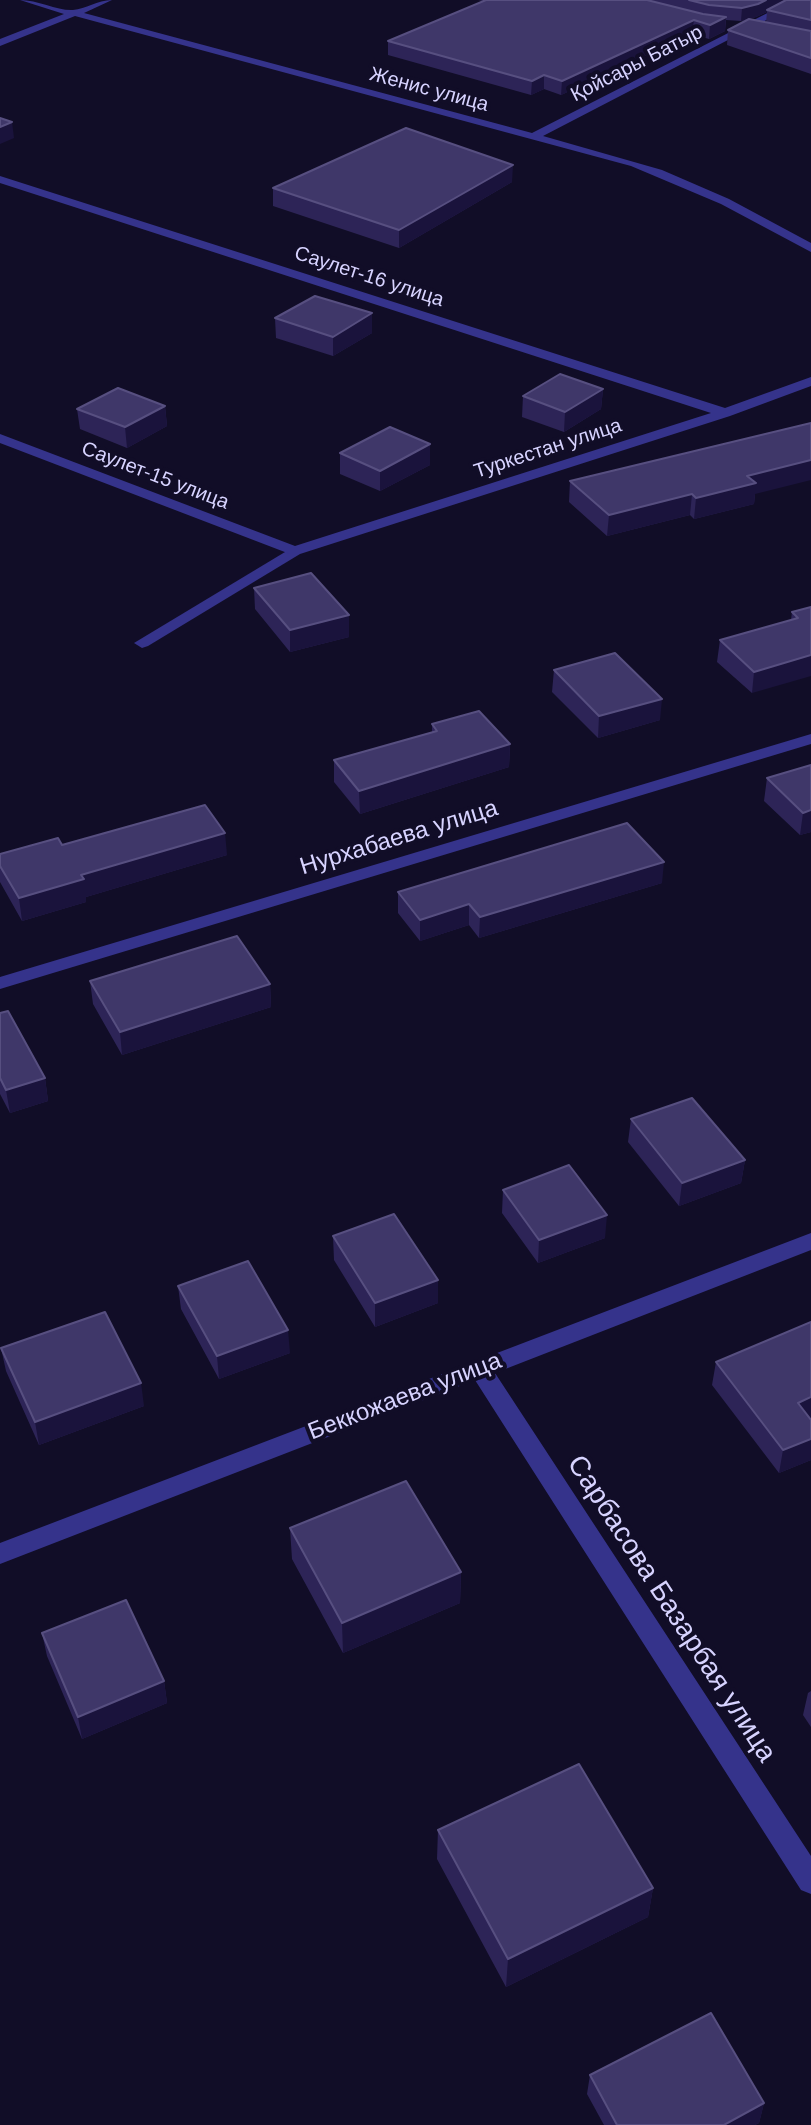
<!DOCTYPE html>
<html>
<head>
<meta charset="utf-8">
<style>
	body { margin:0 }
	canvas { display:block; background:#110d27 }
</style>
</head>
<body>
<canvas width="811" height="2125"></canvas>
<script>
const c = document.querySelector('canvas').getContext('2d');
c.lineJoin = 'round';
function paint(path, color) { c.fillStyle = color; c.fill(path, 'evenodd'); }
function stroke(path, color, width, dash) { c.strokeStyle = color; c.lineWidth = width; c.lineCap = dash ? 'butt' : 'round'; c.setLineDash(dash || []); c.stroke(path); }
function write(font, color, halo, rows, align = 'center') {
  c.font = font + ' Arial,sans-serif'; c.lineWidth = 8; c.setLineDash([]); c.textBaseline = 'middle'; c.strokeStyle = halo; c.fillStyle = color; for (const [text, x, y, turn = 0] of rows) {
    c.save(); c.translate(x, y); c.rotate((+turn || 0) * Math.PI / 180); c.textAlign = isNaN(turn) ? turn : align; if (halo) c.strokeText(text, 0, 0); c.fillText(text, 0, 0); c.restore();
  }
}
paint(new Path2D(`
	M 295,546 L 300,548 L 300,554 L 148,646 L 142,648 L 134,643 Z`), '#35338b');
paint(new Path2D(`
	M 20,0 C 38,0 58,11 73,10 C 86,9 97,0 112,0 L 84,13 L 532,133 L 793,0 L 805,0 L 543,136 L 662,170 L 729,199 L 811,243 L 811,252 L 721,204 L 631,166 L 75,16 L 0,46 L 0,39 L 64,14 Z
	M 0,176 L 725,408 L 811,377 L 811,386 L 730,416 L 300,554 L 290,554 L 0,443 L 0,434 L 295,546 L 711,413 L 0,183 Z
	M 811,734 L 811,744 L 0,989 L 0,977 Z
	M 811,1233 L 811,1250 L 495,1373 L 811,1856 L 811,1894 L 801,1890 L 475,1380 L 0,1564 L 0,1543 Z`), '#35338b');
paint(new Path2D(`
	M 478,0 L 811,0 L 811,74 L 727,45 L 728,30 L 766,23 L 767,12 L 756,17 L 741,21 L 726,20 L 725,31 L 709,39 L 692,34 L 561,95 L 544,89 L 531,95 L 388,55 L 388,41 L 483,1 Z
	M 512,182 L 399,248 L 273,206 L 273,188 Z
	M 275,318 L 372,333 L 333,356 L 276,338 Z
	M 603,389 L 601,409 L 564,432 L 522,417 L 523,396 Z
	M 165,406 L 167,426 L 127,448 L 80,429 L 77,409 Z
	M 430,444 L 430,465 L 380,491 L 340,474 L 340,453 Z
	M 570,481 L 755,494 L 754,504 L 694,519 L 690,515 L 607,536 L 569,502 Z
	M 254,588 L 349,637 L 290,652 L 255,609 Z
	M 811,607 L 752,693 L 717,662 L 720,640 L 791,620 L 792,612 Z
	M 554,670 L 660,720 L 598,738 L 552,692 Z
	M 432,724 L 510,744 L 509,767 L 360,814 L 334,782 L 334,760 L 432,732 Z
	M 811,765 L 811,832 L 800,835 L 764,801 L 767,778 Z
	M 62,845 L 227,855 L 86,897 L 86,902 L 22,921 L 0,882 L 0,854 Z
	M 662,883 L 479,938 L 469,925 L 420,941 L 398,913 L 398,892 Z
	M 90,981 L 270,984 L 271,1007 L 122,1055 L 93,1004 Z
	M 0,1013 L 45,1078 L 48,1101 L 10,1113 L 0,1094 Z
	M 631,1119 L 745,1160 L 741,1183 L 679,1206 L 628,1142 Z
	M 503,1190 L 605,1238 L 538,1263 L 502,1213 Z
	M 333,1236 L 438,1303 L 375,1327 L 334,1260 Z
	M 178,1286 L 290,1353 L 219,1379 L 181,1309 Z
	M 1,1348 L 144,1406 L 39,1445 L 6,1371 Z
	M 716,1362 L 810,1419 L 811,1460 L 779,1473 L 712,1385 Z
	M 290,1528 L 461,1572 L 460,1603 L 343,1653 L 292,1559 Z
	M 42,1633 L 164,1681 L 167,1703 L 82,1739 L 47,1656 Z
	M 811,1691 L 811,1727 L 803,1715 L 808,1693 Z
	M 438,1830 L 653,1888 L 648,1917 L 506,1987 L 437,1859 Z
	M 590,2075 L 764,2103 L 759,2123 L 755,2125 L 604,2125 L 587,2094 Z`), '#2d2457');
paint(new Path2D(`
	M 766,0 L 791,0 L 767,10 L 767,12 L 756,17 L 741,21 L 742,8 Z
	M 726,17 L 725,31 L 709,39 L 710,25 Z
	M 694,20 L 692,34 L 561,95 L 562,81 Z
	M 544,75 L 544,89 L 531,95 L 532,81 Z
	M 12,122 L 14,138 L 0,144 L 0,127 Z
	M 513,165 L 512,182 L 399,248 L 399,230 Z
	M 372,313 L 372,333 L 333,356 L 333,337 Z
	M 603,389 L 601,409 L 564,432 L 565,412 Z
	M 165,406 L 167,426 L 127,448 L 125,427 Z
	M 430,444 L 430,465 L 380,491 L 380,471 Z
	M 811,460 L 811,480 L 755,494 L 754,504 L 694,519 L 696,498 L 747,476 Z
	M 692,494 L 690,515 L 607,536 L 609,515 Z
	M 349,615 L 349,637 L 290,652 L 290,630 Z
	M 811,655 L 811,676 L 752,693 L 754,672 Z
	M 662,699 L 660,720 L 598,738 L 599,716 Z
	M 510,744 L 509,767 L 360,814 L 359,791 Z
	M 811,810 L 811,832 L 800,835 L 803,813 Z
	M 225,833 L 227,855 L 86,897 L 86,902 L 22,921 L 19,898 L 81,875 Z
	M 664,862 L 662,883 L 479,938 L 480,917 Z
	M 469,904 L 469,925 L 420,941 L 420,920 Z
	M 270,984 L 271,1007 L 122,1055 L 120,1032 Z
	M 45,1078 L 48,1101 L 10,1113 L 6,1090 Z
	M 745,1160 L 741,1183 L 679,1206 L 682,1183 Z
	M 607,1215 L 605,1238 L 538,1263 L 539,1240 Z
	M 438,1280 L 438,1303 L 375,1327 L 375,1303 Z
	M 288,1330 L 290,1353 L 219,1379 L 217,1356 Z
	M 141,1383 L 144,1406 L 39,1445 L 35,1422 Z
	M 811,1397 L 811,1418 L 793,1426 L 798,1403 Z
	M 811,1439 L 811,1460 L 779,1473 L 783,1450 Z
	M 461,1572 L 460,1603 L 343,1653 L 342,1623 Z
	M 164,1681 L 167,1703 L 82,1739 L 78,1717 Z
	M 653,1888 L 648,1917 L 506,1987 L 508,1959 Z
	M 764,2103 L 759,2123 L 755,2125 L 724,2125 Z`), '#1a133c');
const building = new Path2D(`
	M 486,0 L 647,0 L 703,14 L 726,17 L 710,25 L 694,20 L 562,81 L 544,75 L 532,81 L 388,41 Z
	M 689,0 L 766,0 L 758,4 L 742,8 L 709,5 Z
	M 786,0 L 811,0 L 811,20 L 767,10 Z
	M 749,19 L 811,31 L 811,58 L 728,30 Z
	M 0,118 L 12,122 L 0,127 Z
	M 406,128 L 513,165 L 399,230 L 273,188 Z
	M 315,296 L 372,313 L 333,337 L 275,318 Z
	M 560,374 L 603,389 L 565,412 L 523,396 Z
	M 118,388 L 165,406 L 125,427 L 77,409 Z
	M 811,423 L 811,460 L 747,476 L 756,483 L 696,498 L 692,494 L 609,515 L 570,481 Z
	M 390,427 L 430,444 L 380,471 L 340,453 Z
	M 311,573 L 349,615 L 290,630 L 254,588 Z
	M 811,607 L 811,655 L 754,672 L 720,640 L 798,618 L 792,612 Z
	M 615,653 L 662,699 L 599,716 L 554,670 Z
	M 479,711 L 510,744 L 359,791 L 334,760 L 437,731 L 432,724 Z
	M 811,765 L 811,810 L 803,813 L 767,778 Z
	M 205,805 L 225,833 L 81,875 L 84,879 L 19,898 L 0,866 L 0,854 L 58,838 L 62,845 Z
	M 627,823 L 664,862 L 480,917 L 469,904 L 420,920 L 398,892 Z
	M 237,936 L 270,984 L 120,1032 L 90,981 Z
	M 8,1011 L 45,1078 L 6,1090 L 0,1078 L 0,1013 Z
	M 692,1098 L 745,1160 L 682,1183 L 631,1119 Z
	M 569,1165 L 607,1215 L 539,1240 L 503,1190 Z
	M 394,1214 L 438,1280 L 375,1303 L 333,1236 Z
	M 248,1261 L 288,1330 L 217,1356 L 178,1286 Z
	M 105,1312 L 141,1383 L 35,1422 L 1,1348 Z
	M 811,1322 L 811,1397 L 798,1403 L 811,1420 L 811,1439 L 783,1450 L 716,1362 Z
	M 406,1481 L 461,1572 L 342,1623 L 290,1528 Z
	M 126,1600 L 164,1681 L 78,1717 L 42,1633 Z
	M 579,1764 L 653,1888 L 508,1959 L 438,1830 Z
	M 711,2013 L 764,2103 L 724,2125 L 617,2125 L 590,2075 Z`);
paint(building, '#3f3769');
stroke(building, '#574f80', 2);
write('20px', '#d7d3ff', '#110d27', [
	["Қойсары Батыр",637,64,-27],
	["Женис улица",429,90,15],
	["Саулет-16 улица",369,277,18],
	["Туркестан улица",548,449,-18],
	["Саулет-15 улица",155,476,21]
]);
write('24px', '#d7d3ff', '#110d27', [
	["Нурхабаева улица",399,838,-17],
	["Беккожаева улица",405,1397,-21]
]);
write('28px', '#d7d3ff', '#110d27', [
	["Сарбасова Базарбая улица",671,1609,57]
]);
</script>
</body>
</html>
